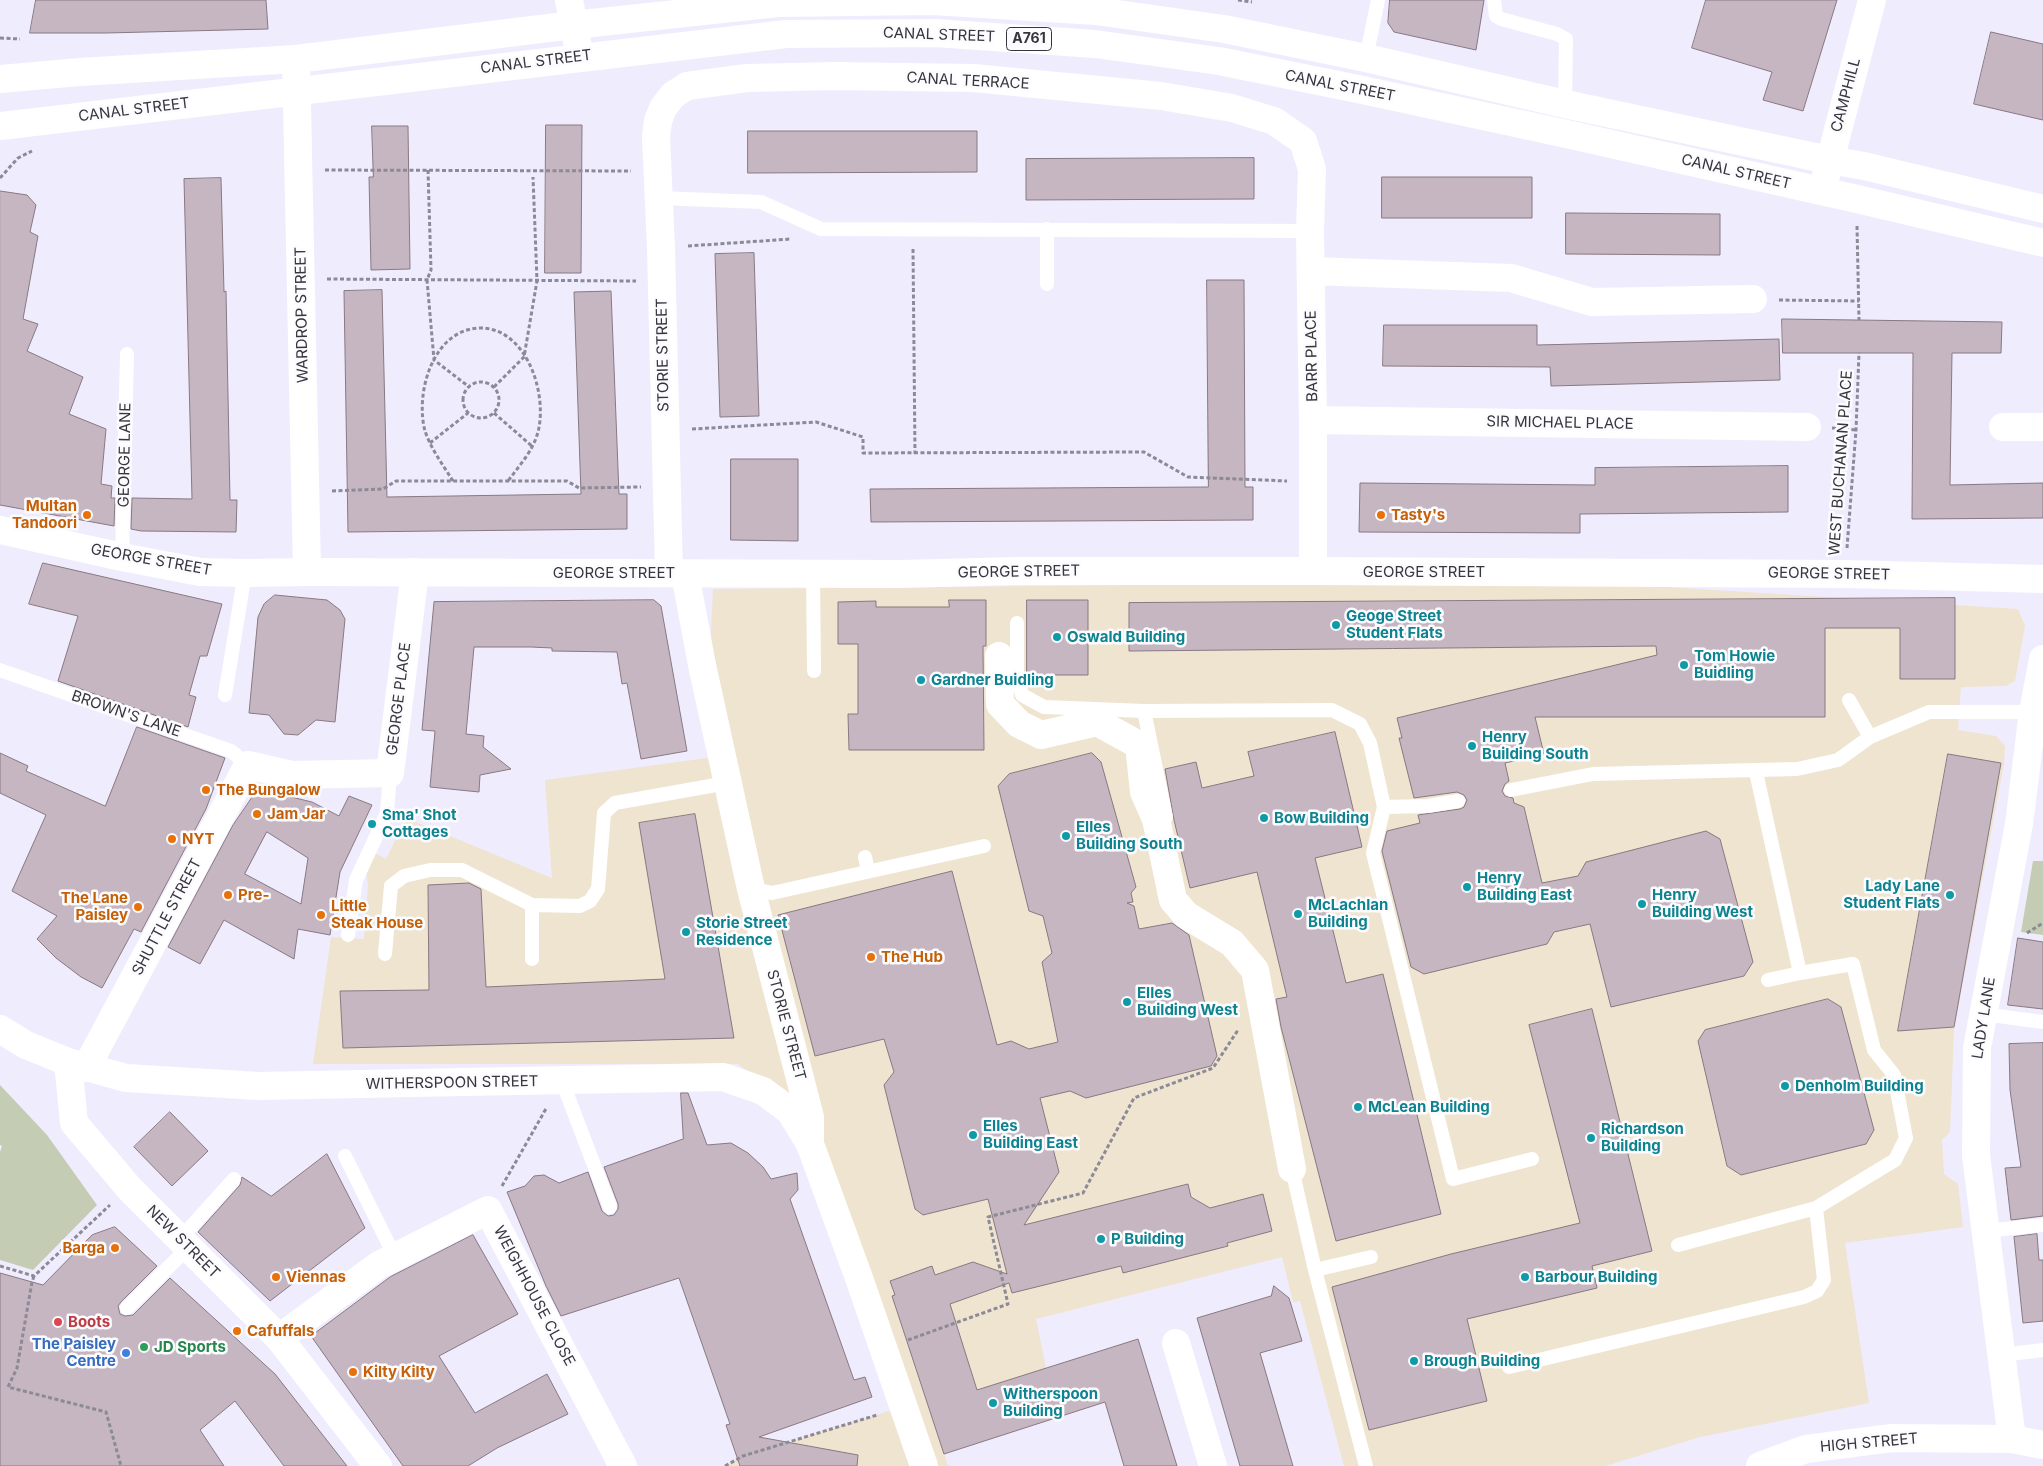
<!DOCTYPE html>
<html>
<head>
<meta charset="utf-8">
<style>
	body { margin:0 }
	canvas { display:block; background:#efecfe }
</style>
</head>
<body>
<canvas width="2043" height="1466"></canvas>
<script>
const c = document.querySelector('canvas').getContext('2d');
c.lineJoin = 'round';
function paint(path, color) { c.fillStyle = color; c.fill(path, 'evenodd'); }
function stroke(path, color, width, dash) { c.strokeStyle = color; c.lineWidth = width; c.lineCap = dash ? 'butt' : 'round'; c.setLineDash(dash || []); c.stroke(path); }
function write(font, color, halo, rows, align = 'center') {
  c.font = font + ' Inter,sans-serif'; c.lineWidth = 5; c.setLineDash([]); c.textBaseline = 'middle'; c.strokeStyle = halo; c.fillStyle = color; for (const [text, x, y, turn = 0] of rows) {
    c.save(); c.translate(x, y); c.rotate((+turn || 0) * Math.PI / 180); c.textAlign = isNaN(turn) ? turn : align; if (halo) c.strokeText(text, 0, 0); c.fillText(text, 0, 0); c.restore();
  }
}
paint(new Path2D(`
	M 1570,581 L 2018,609 L 2025,626 L 2015,681 L 2006,686 L 1961,687 L 1958,730 L 1996,736 L 2005,746 L 2004,764 L 1954,1030 L 1950,1132 L 1942,1140 L 1944,1174 L 1958,1184 L 1963,1227 L 1845,1243 L 1869,1403 L 1700,1437 L 1605,1466 L 1344,1466 L 1300,1301 L 1293,1302 L 1282,1257 L 1036,1319 L 1046,1368 L 944,1453 L 948,1466 L 725,1466 L 743,1456 L 902,1407 L 810,1116 L 738,1064 L 313,1064 L 331,937 L 364,939 L 368,885 L 366,871 L 375,853 L 386,859 L 406,818 L 552,878 L 545,780 L 722,756 L 710,652 L 713,589 Z`), '#efe4cf');
paint(new Path2D(`
	M 2033,861 L 2043,861 L 2043,935 L 2021,932 Z
	M 0,1085 L 47,1135 L 97,1205 L 33,1270 L 0,1260 L 0,1152 L 2,1146 L 0,1145 Z`), '#c4cdb3');
const building = new Path2D(`
	M 36,0 L 266,0 L 268,29 L 106,33 L 30,33 Z
	M 1390,0 L 1484,0 L 1476,50 L 1394,32 L 1388,23 Z
	M 1706,0 L 1837,0 L 1803,111 L 1763,100 L 1772,72 L 1692,48 Z
	M 1991,32 L 2043,44 L 2043,120 L 1974,104 Z
	M 546,125 L 582,125 L 581,273 L 545,273 Z
	M 372,126 L 408,126 L 410,269 L 371,270 L 369,177 L 373,177 Z
	M 748,131 L 977,131 L 977,172 L 748,173 Z
	M 1254,158 L 1254,199 L 1026,200 L 1026,159 Z
	M 1382,177 L 1532,177 L 1532,218 L 1382,218 Z
	M 221,178 L 224,292 L 226,291 L 230,500 L 237,500 L 236,532 L 141,531 L 131,529 L 132,498 L 192,499 L 184,179 Z
	M 0,191 L 27,195 L 36,205 L 30,232 L 38,236 L 23,319 L 38,324 L 27,351 L 83,377 L 69,414 L 106,429 L 101,484 L 112,486 L 111,498 L 115,498 L 114,526 L 0,505 Z
	M 1566,213 L 1720,214 L 1720,255 L 1566,254 Z
	M 754,253 L 759,416 L 720,417 L 715,254 Z
	M 1207,280 L 1244,280 L 1245,487 L 1253,487 L 1253,520 L 871,522 L 870,489 L 1208,487 Z
	M 382,290 L 387,497 L 581,494 L 574,292 L 611,291 L 619,494 L 627,494 L 627,529 L 348,532 L 344,291 Z
	M 1782,319 L 2002,322 L 2001,353 L 1952,353 L 1950,485 L 2043,483 L 2043,518 L 1912,519 L 1913,353 L 1783,353 Z
	M 1384,325 L 1537,325 L 1537,345 L 1779,339 L 1780,380 L 1551,386 L 1550,367 L 1383,366 Z
	M 731,459 L 798,459 L 798,541 L 731,540 Z
	M 1788,466 L 1788,512 L 1580,514 L 1580,533 L 1359,532 L 1360,483 L 1595,485 L 1595,468 Z
	M 43,563 L 222,604 L 207,656 L 200,656 L 189,695 L 196,697 L 188,727 L 58,681 L 78,616 L 29,604 Z
	M 275,595 L 327,600 L 340,610 L 345,619 L 335,722 L 316,720 L 298,735 L 284,734 L 269,715 L 249,713 L 258,617 L 264,604 Z
	M 1955,598 L 1955,679 L 1900,679 L 1900,628 L 1825,628 L 1825,717 L 1535,717 L 1544,754 L 1505,763 L 1509,781 L 1505,784 L 1502,791 L 1505,796 L 1513,798 L 1514,803 L 1524,807 L 1542,883 L 1578,876 L 1586,862 L 1706,831 L 1720,839 L 1753,962 L 1744,976 L 1611,1007 L 1590,924 L 1554,932 L 1547,944 L 1424,974 L 1411,967 L 1382,851 L 1387,831 L 1420,823 L 1418,815 L 1460,809 L 1464,807 L 1467,800 L 1464,795 L 1457,792 L 1414,798 L 1399,738 L 1402,738 L 1397,718 L 1657,655 L 1656,646 L 1129,651 L 1129,603 Z
	M 654,600 L 661,606 L 687,751 L 641,759 L 627,683 L 622,684 L 617,652 L 552,651 L 552,648 L 531,647 L 474,647 L 466,734 L 484,736 L 483,747 L 511,769 L 480,775 L 479,792 L 430,787 L 435,731 L 422,730 L 434,602 Z
	M 949,600 L 986,600 L 986,646 L 983,646 L 984,750 L 849,750 L 848,714 L 858,714 L 858,644 L 838,644 L 838,602 L 876,601 L 876,607 L 949,607 Z
	M 1027,600 L 1088,600 L 1088,675 L 1027,675 Z
	M 137,727 L 225,758 L 206,809 L 141,932 L 134,929 L 102,988 L 81,977 L 56,958 L 37,939 L 57,916 L 12,891 L 46,815 L 0,793 L 0,753 L 28,766 L 26,771 L 105,806 Z
	M 1335,732 L 1362,847 L 1315,858 L 1346,983 L 1383,974 L 1441,1214 L 1336,1241 L 1281,1027 L 1276,999 L 1287,997 L 1257,872 L 1190,888 L 1174,820 L 1165,769 L 1196,762 L 1202,788 L 1254,776 L 1248,752 Z
	M 1092,753 L 1101,762 L 1136,887 L 1131,893 L 1133,902 L 1127,903 L 1134,906 L 1139,929 L 1172,923 L 1189,935 L 1217,1056 L 1211,1066 L 1086,1098 L 1070,1091 L 1040,1098 L 1059,1172 L 1024,1225 L 1188,1184 L 1191,1197 L 1210,1208 L 1263,1194 L 1272,1231 L 1227,1243 L 1228,1246 L 1123,1273 L 1121,1266 L 1012,1293 L 1009,1283 L 950,1304 L 977,1390 L 1138,1339 L 1177,1466 L 1124,1466 L 1105,1402 L 944,1454 L 892,1296 L 895,1295 L 890,1281 L 932,1266 L 935,1275 L 973,1262 L 1007,1274 L 988,1199 L 923,1215 L 915,1209 L 884,1085 L 894,1072 L 884,1039 L 815,1056 L 778,915 L 952,871 L 997,1045 L 1011,1041 L 1029,1049 L 1058,1042 L 1042,962 L 1052,953 L 1043,916 L 1029,911 L 998,786 L 1009,774 Z
	M 1948,754 L 2001,763 L 1954,1027 L 1898,1031 Z
	M 258,789 L 312,802 L 339,816 L 349,796 L 372,805 L 340,872 L 330,935 L 298,929 L 294,959 L 224,920 L 200,964 L 168,947 L 233,825 ZM 267,832 L 308,858 L 301,904 L 245,874 Z
	M 695,814 L 734,1038 L 343,1048 L 340,991 L 429,990 L 428,885 L 469,883 L 481,889 L 486,987 L 665,979 L 639,823 Z
	M 2018,938 L 2043,942 L 2043,1009 L 2008,1005 Z
	M 1828,999 L 1841,1007 L 1874,1130 L 1866,1144 L 1741,1175 L 1727,1166 L 1698,1041 L 1705,1030 Z
	M 1592,1009 L 1652,1251 L 1592,1266 L 1597,1288 L 1467,1319 L 1487,1401 L 1369,1430 L 1332,1287 L 1451,1254 L 1580,1223 L 1529,1025 Z
	M 2043,1043 L 2043,1216 L 2011,1220 L 2005,1168 L 2021,1167 L 2010,1090 L 2009,1044 Z
	M 681,1093 L 688,1093 L 707,1145 L 731,1143 L 748,1153 L 763,1167 L 771,1179 L 797,1173 L 798,1190 L 790,1199 L 854,1380 L 865,1377 L 872,1397 L 759,1437 L 858,1455 L 857,1466 L 740,1466 L 726,1425 L 730,1424 L 679,1278 L 561,1316 L 546,1286 L 507,1192 L 525,1186 L 534,1176 L 544,1175 L 559,1183 L 588,1172 L 602,1211 L 608,1216 L 614,1215 L 618,1209 L 618,1204 L 604,1167 L 683,1139 Z
	M 170,1112 L 208,1151 L 172,1186 L 134,1147 Z
	M 327,1154 L 365,1228 L 270,1301 L 198,1232 L 240,1185 L 242,1177 L 271,1196 Z
	M 115,1227 L 157,1266 L 121,1302 L 118,1306 L 120,1314 L 125,1316 L 133,1315 L 170,1278 L 275,1374 L 347,1466 L 284,1466 L 235,1401 L 200,1430 L 224,1466 L 0,1466 L 0,1273 L 43,1285 L 92,1235 Z
	M 2037,1234 L 2039,1260 L 2043,1260 L 2043,1321 L 2023,1323 L 2014,1237 Z
	M 473,1235 L 518,1314 L 439,1356 L 475,1413 L 547,1374 L 568,1414 L 497,1448 L 468,1466 L 403,1466 L 311,1336 L 390,1277 Z
	M 1274,1286 L 1289,1298 L 1302,1341 L 1260,1353 L 1293,1466 L 1240,1466 L 1197,1318 L 1271,1296 Z`);
paint(building, '#c6b6c1');
stroke(building, '#887983', 1);
stroke(new Path2D(`
	M 1238,0 L 1252,2
	M 0,38 L 20,39
	M 325,170 L 631,171
	M 428,170 L 431,270 L 427,280 L 434,360 L 468,386
	M 0,178 L 18,158 L 32,151
	M 1857,226 L 1859,320
	M 688,246 L 791,239
	M 913,249 L 915,454
	M 327,279 L 636,281
	M 1779,300 L 1859,301
	M463 400a18 18 0 1 1 36 0a18 18 0 1 1-36 0Z
	M 494,387 L 524,357 L 537,281 L 533,177
	M 494,413 L 533,447
	M 1832,428 L 1856,430
	M 692,429 L 816,422 L 863,437 L 863,453 L 1144,452 L 1188,477 L 1287,481
	M 430,443 L 468,413
	M 453,481 C 443,465 431,449 425,431 C 415,394 432,331 478,328 C 526,326 548,393 538,432 C 533,451 519,466 508,481
	M 332,491 L 383,489 L 396,481 L 567,481 L 579,488 L 641,487
	M 1847,548 L 1856,430 L 1859,353
	M 2027,933 L 2043,923
	M 502,1186 L 547,1107
	M 0,1266 L 34,1276 L 110,1205
	M 34,1276 L 32,1282 L 17,1368 L 8,1387 L 106,1412 L 121,1466
	M 908,1340 L 1008,1304 L 988,1217 L 1083,1193 L 1134,1098 L 1213,1068 L 1238,1030
	M 725,1466 L 743,1456 L 877,1415`), '#8c8a96', 3, [4, 2.5]);
stroke(new Path2D(`
	M 1494,0 L 1496,16 L 1501,19 L 1557,34 L 1566,39 L 1565,104
	M 1366,58 L 1378,0
	M 658,198 L 761,202 L 821,229 L 1310,231
	M 1047,229 L 1047,284
	M 122,557 L 127,354
	M 813,574 L 814,671
	M 1017,623 L 1017,675 L 1022,695 L 1044,707 L 1144,711
	M 0,670 L 231,751 L 248,765
	M 225,695 L 245,573
	M 1849,700 L 1870,737
	M 1511,790 L 1593,774 L 1797,769 L 1838,760 L 1870,737 L 1929,712 L 2033,712
	M 1458,801 L 1428,806 L 1384,807 L 1373,853 L 1453,1179 L 1532,1159
	M 1166,817 L 1144,711 L 1332,710 L 1360,724 L 1370,743 L 1384,807
	M 865,857 L 868,871
	M 751,889 L 772,893 L 984,846
	M 348,935 L 356,880 L 387,813 L 390,773
	M 385,954 L 391,886 L 404,876 L 430,870 L 462,870 L 532,905
	M 532,959 L 532,905 L 580,906 L 590,901 L 598,889 L 604,813 L 615,803 L 727,783
	M 1768,980 L 1800,973
	M 1983,1014 L 2043,1022
	M 562,1081 L 610,1207
	M 345,1156 L 395,1257
	M 1292,1169 L 1315,1270 L 1366,1466
	M 1986,1231 L 2043,1225
	M 180,1239 L 234,1179
	M 1678,1245 L 1816,1208 L 1895,1160 L 1906,1138 L 1894,1075 L 1874,1050 L 1853,964 L 1800,973 L 1756,772
	M 1315,1270 L 1371,1257
	M 127,1308 L 188,1248
	M 2002,1355 L 2043,1350
	M 1509,1367 L 1804,1297 L 1817,1291 L 1824,1280 L 1816,1208`), '#fff', 14);
stroke(new Path2D(`
	M 569,0 L 580,57
	M 296,59 L 307,572
	M 1822,191 L 1872,0
	M 1311,271 L 1511,278 L 1592,302 L 1753,299
	M 1313,420 L 1807,427
	M 2003,427 L 2043,427
	M 669,573 L 661,248 L 656,137 L 658,121 L 663,108 L 673,95 L 687,86 L 747,78 L 835,76 L 973,78 L 1161,96 L 1232,108 L 1274,121 L 1303,141 L 1312,169 L 1310,231 L 1313,420 L 1313,571
	M 685,574 L 702,665 L 751,889 L 810,1117 L 810,1144
	M 999,656 L 1000,704 L 1019,724 L 1041,735 L 1097,722 L 1139,745 L 1144,792 L 1156,819 L 1173,900 L 1186,915 L 1232,943 L 1255,970 L 1292,1169
	M 68,1062 L 74,1123 L 129,1188 L 279,1338 L 378,1466
	M 86,1068 L 248,765 L 292,775 L 390,773 L 415,572
	M 279,1338 L 379,1265 L 488,1210 L 623,1466
	M 1176,1343 L 1213,1466
	M 2012,1439 L 1976,1155 L 1977,1048 L 2019,824 L 2033,712 L 2043,659`), '#fff', 28);
stroke(new Path2D(`
	M 0,530 L 122,557 L 200,572 L 245,573 L 307,572 L 901,574 L 1016,571 L 1313,571 L 1845,574 L 2043,579
	M 0,1029 L 26,1045 L 68,1062 L 126,1078 L 258,1086 L 723,1077 L 763,1091 L 790,1111 L 810,1144 L 859,1278 L 924,1466
	M 1760,1466 L 1806,1449 L 1892,1438 L 2012,1439 L 2043,1445`), '#fff', 28);
stroke(new Path2D(`
	M 0,79 L 80,72 L 296,59 L 573,25 L 778,3 L 933,1 L 1096,11 L 1224,29 L 1366,58 L 1565,104 L 1829,160 L 1864,166 L 2043,209
	M 0,126 L 786,34 L 935,33 L 1095,44 L 1219,61 L 1358,89 L 1562,133 L 1857,199 L 2043,243`), '#fff', 28);
for (const [x, y, r, color] of [
	[87,515,5,"#e8710a"],
	[1381,515,5,"#e8710a"],
	[1336,625,5,"#0f9aa8"],
	[1057,637,5,"#0f9aa8"],
	[1684,665,5,"#0f9aa8"],
	[921,680,5,"#0f9aa8"],
	[1472,746,5,"#0f9aa8"],
	[206,790,5,"#e8710a"],
	[257,814,5,"#e8710a"],
	[1264,818,5,"#0f9aa8"],
	[372,824,5,"#0f9aa8"],
	[1066,836,5,"#0f9aa8"],
	[172,839,5,"#e8710a"],
	[1467,887,5,"#0f9aa8"],
	[228,895,5,"#e8710a"],
	[1950,895,5,"#0f9aa8"],
	[1642,904,5,"#0f9aa8"],
	[138,907,5,"#e8710a"],
	[1298,914,5,"#0f9aa8"],
	[321,915,5,"#e8710a"],
	[686,932,5,"#0f9aa8"],
	[871,957,5,"#e8710a"],
	[1127,1002,5,"#0f9aa8"],
	[1785,1086,5,"#0f9aa8"],
	[1358,1107,5,"#0f9aa8"],
	[973,1135,5,"#0f9aa8"],
	[1591,1138,5,"#0f9aa8"],
	[1101,1239,5,"#0f9aa8"],
	[115,1248,5,"#e8710a"],
	[276,1277,5,"#e8710a"],
	[1525,1277,5,"#0f9aa8"],
	[58,1322,5,"#e0444e"],
	[237,1331,5,"#e8710a"],
	[144,1347,5,"#2e9e5b"],
	[126,1353,5,"#3f7fe0"],
	[1414,1361,5,"#0f9aa8"],
	[353,1372,5,"#e8710a"],
	[993,1403,5,"#0f9aa8"]
]) { const dot = new Path2D(); dot.arc(x, y, r, 0, 2 * Math.PI); c.fillStyle = color; c.fill(dot); stroke(dot, '#fcfcff', 2); }
for (const [x, y, w] of [
	[1029,39,45]
]) { const box = new Path2D(); box.roundRect(x - w / 2, y - 11.5, w, 23, 4); c.fillStyle = '#fcfcff'; c.fill(box); stroke(box, '#37363d', 1); }
write('bold 14px', '#37363d', null, [
	["A761",1029,39]
]);
write('15px', '#37363d', '#fcfcff', [
	["CANAL STREET",939,35,2],
	["CANAL STREET",536,62,-7],
	["CANAL TERRACE",968,81,3],
	["CANAL STREET",1340,86,11],
	["CAMPHILL",1846,95,-75],
	["CANAL STREET",134,110,-7],
	["CANAL STREET",1736,172,13],
	["WARDROP STREET",302,315,-91],
	["STORIE STREET",663,355,-91],
	["BARR PLACE",1312,356,-91],
	["SIR MICHAEL PLACE",1560,423,1],
	["GEORGE LANE",125,455,-89],
	["WEST BUCHANAN PLACE",1841,463,-86],
	["GEORGE STREET",151,560,10],
	["GEORGE STREET",1019,572,-1],
	["GEORGE STREET",1424,572],
	["GEORGE STREET",614,573],
	["GEORGE STREET",1829,574,1],
	["GEORGE PLACE",399,699,-83],
	["BROWN'S LANE",126,714,19],
	["SHUTTLE STREET",167,917,-62],
	["LADY LANE",1984,1018,-81],
	["STORIE STREET",786,1025,75],
	["WITHERSPOON STREET",452,1083,-1],
	["NEW STREET",183,1242,45],
	["WEIGHHOUSE CLOSE",534,1296,62],
	["HIGH STREET",1869,1443,-5]
]);
write('bold 15px', '#c56008', '#fcfcff', [
	["Multan",77,506,"right"],
	["Tandoori",77,523,"right"],
	["Tasty's",1391,515],
	["The Bungalow",216,790],
	["Jam Jar",267,814],
	["NYT",182,839],
	["Pre-",238,895],
	["The Lane",128,898,"right"],
	["Paisley",128,915,"right"],
	["Little",331,906],
	["Steak House",331,923],
	["The Hub",881,957],
	["Barga",105,1248,"right"],
	["Viennas",286,1277],
	["Cafuffals",247,1331],
	["Kilty Kilty",363,1372]
], 'left');
write('bold 15px', '#0d838f', '#fcfcff', [
	["Geoge Street",1346,616],
	["Student Flats",1346,633],
	["Oswald Building",1067,637],
	["Tom Howie",1694,656],
	["Buidling",1694,673],
	["Gardner Buidling",931,680],
	["Henry",1482,737],
	["Building South",1482,754],
	["Sma' Shot",382,815],
	["Cottages",382,832],
	["Bow Building",1274,818],
	["Elles",1076,827],
	["Building South",1076,844],
	["Henry",1477,878],
	["Building East",1477,895],
	["Lady Lane",1940,886,"right"],
	["Student Flats",1940,903,"right"],
	["Henry",1652,895],
	["Building West",1652,912],
	["McLachlan",1308,905],
	["Building",1308,922],
	["Storie Street",696,923],
	["Residence",696,940],
	["Elles",1137,993],
	["Building West",1137,1010],
	["Denholm Building",1795,1086],
	["McLean Building",1368,1107],
	["Elles",983,1126],
	["Building East",983,1143],
	["Richardson",1601,1129],
	["Building",1601,1146],
	["P Building",1111,1239],
	["Barbour Building",1535,1277],
	["Brough Building",1424,1361],
	["Witherspoon",1003,1394],
	["Building",1003,1411]
], 'left');
write('bold 15px', '#be3a42', '#fcfcff', [
	["Boots",68,1322]
], 'left');
write('bold 15px', '#366cbe', '#fcfcff', [
	["The Paisley",116,1344],
	["Centre",116,1361]
], 'right');
write('bold 15px', '#27864d', '#fcfcff', [
	["JD Sports",154,1347]
], 'left');
</script>
</body>
</html>
